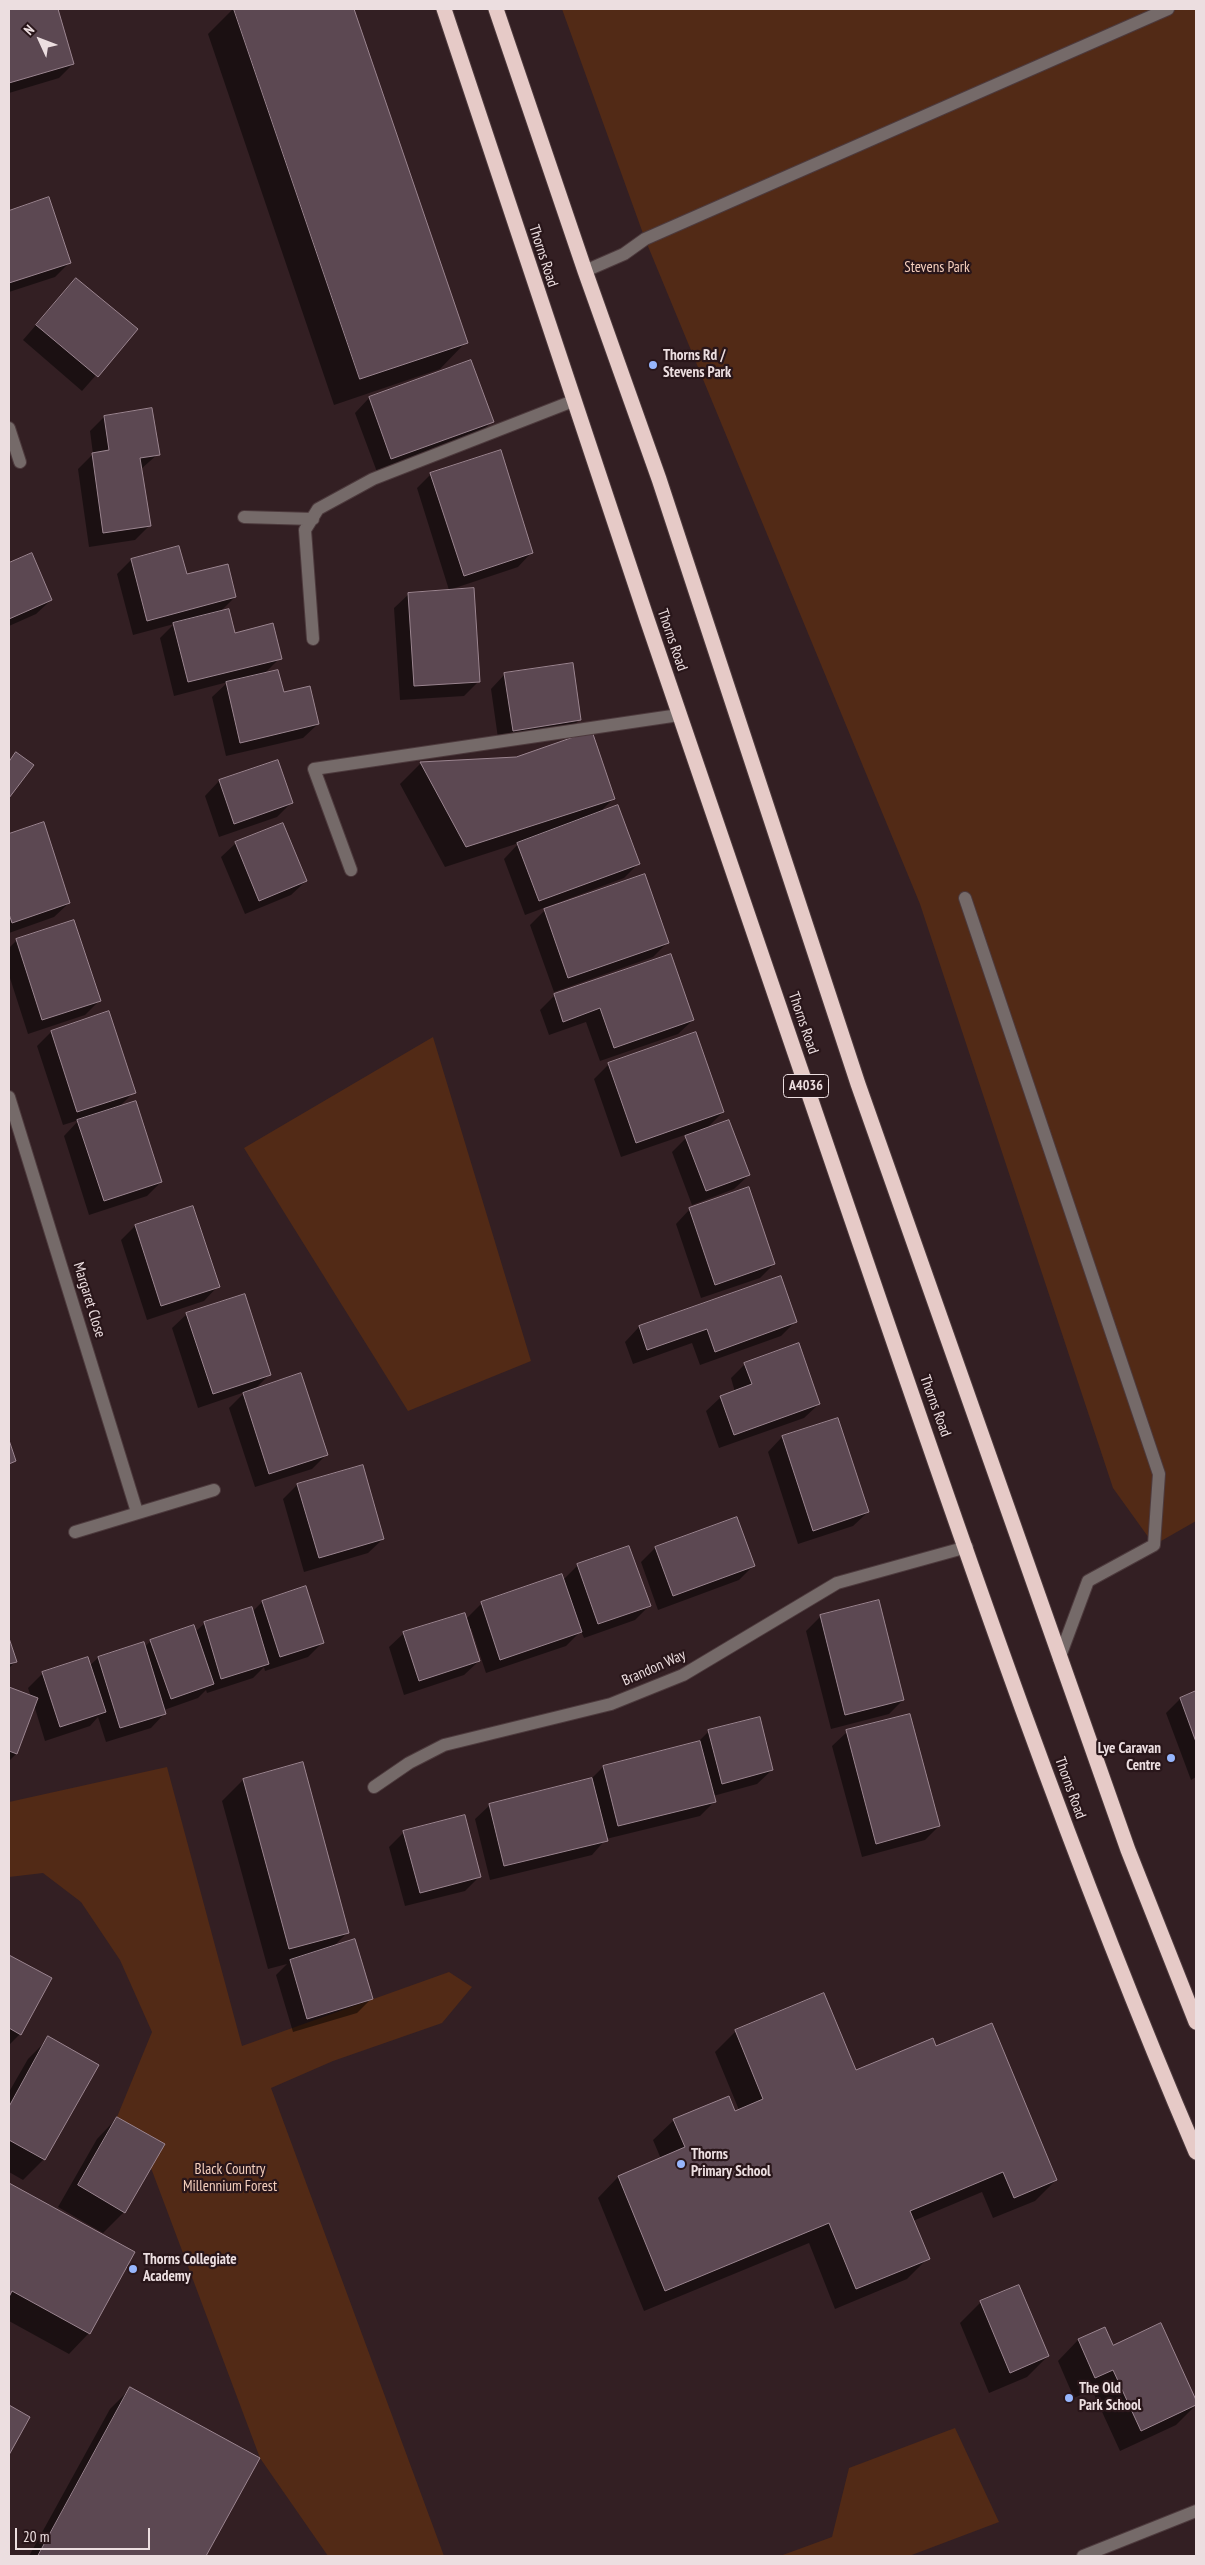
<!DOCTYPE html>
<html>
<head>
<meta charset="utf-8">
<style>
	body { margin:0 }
	#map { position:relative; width:1205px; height:2565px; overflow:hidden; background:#331f23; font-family:"PT Sans Narrow",sans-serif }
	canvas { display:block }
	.frame { position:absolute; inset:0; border:10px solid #ecdee0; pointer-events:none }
	.north { position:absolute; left:15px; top:15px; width:50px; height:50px; -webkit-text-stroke:4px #29161a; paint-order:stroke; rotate:313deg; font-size:14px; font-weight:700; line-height:20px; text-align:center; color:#ecdee0 }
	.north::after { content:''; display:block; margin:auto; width:18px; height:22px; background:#ecdee0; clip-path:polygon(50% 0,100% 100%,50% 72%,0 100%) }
	.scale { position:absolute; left:15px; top:2528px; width:135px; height:22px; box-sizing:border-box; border:2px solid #ecdee0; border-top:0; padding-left:6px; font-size:15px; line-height:18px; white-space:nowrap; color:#ecdee0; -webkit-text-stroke:4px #29161a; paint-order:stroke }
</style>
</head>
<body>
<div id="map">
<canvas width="1205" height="2565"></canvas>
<div class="frame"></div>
<div class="north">N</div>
<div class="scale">20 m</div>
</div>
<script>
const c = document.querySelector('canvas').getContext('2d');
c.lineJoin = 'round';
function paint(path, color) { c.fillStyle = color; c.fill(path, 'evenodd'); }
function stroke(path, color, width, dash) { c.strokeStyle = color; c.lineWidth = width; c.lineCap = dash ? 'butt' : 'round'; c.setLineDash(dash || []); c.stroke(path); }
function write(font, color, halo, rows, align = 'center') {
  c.font = font + ' "PT Sans Narrow",sans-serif'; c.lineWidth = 4.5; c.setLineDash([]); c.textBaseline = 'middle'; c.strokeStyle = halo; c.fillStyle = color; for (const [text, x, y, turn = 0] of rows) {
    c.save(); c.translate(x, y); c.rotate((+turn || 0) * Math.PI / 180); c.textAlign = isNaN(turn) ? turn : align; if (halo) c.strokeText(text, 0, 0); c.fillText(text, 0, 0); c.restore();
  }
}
paint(new Path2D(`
	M 562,9 L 1196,9 L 1196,1521 L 1154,1545 L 1113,1488 L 920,904 L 645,239 Z
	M 433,1037 L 531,1361 L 408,1411 L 244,1148 Z
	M 167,1767 L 242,2046 L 449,1972 L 472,1987 L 442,2023 L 333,2061 L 271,2088 L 444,2556 L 328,2556 L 260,2458 L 151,2168 L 164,2144 L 117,2117 L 152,2032 L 120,1960 L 81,1902 L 43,1873 L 9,1877 L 9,1802 Z
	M 955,2428 L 999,2522 L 909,2556 L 780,2556 L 832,2537 L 849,2468 Z`), '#522a16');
paint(new Path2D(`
	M 13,9 L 57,9 L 73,64 L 59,78 L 9,93 L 9,10 Z
	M 233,9 L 353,9 L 466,342 L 440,369 L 334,405 L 208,34 Z
	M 49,199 L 69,263 L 55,277 L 9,292 L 9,212 Z
	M 76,279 L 136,330 L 82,391 L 23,340 Z
	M 470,361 L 492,421 L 478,436 L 377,472 L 355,413 L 369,398 Z
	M 151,409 L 158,454 L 141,469 L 150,525 L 135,540 L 89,547 L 78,469 L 93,454 L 90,431 L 104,417 Z
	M 431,474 L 532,552 L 518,567 L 449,590 L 417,488 Z
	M 32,554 L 51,600 L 36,614 L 9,626 L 9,564 Z
	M 131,560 L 186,576 L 235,597 L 219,613 L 234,634 L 280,658 L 264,674 L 318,724 L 303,738 L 226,756 L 212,697 L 228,682 L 174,696 L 160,638 L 174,624 L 133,635 L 117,574 Z
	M 409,594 L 478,682 L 464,696 L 400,700 L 394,608 Z
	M 505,674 L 580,719 L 565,734 L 499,745 L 491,689 Z
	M 278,762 L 291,803 L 277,817 L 219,837 L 205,796 L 219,781 Z
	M 421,763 L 613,799 L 598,814 L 639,863 L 624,878 L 525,915 L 504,859 L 519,843 L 445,867 L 400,784 Z
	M 43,824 L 69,903 L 54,917 L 9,933 L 9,835 Z
	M 236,843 L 306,881 L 291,895 L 245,914 L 221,857 Z
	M 545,910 L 668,942 L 653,957 L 554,992 L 530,925 Z
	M 17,940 L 99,1001 L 85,1015 L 28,1034 L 9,975 L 9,948 Z
	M 555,995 L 693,1020 L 678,1034 L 600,1061 L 586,1022 L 549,1035 L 540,1010 Z
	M 51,1032 L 134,1092 L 119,1107 L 161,1182 L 147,1196 L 89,1215 L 64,1136 L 79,1120 L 63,1125 L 37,1046 Z
	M 695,1034 L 723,1112 L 708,1127 L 621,1157 L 594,1079 L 608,1065 Z
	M 686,1138 L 749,1175 L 734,1189 L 692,1205 L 672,1152 Z
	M 193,1207 L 218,1286 L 204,1301 L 147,1320 L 121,1240 L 135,1226 Z
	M 690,1209 L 774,1264 L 760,1278 L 701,1298 L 676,1224 Z
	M 780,1278 L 795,1322 L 781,1336 L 700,1365 L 692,1343 L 633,1364 L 625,1342 L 639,1327 Z
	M 187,1314 L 270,1374 L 253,1391 L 326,1455 L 312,1469 L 255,1487 L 229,1408 L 245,1392 L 198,1408 L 172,1328 Z
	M 745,1364 L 819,1404 L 804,1418 L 719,1448 L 706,1411 L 721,1397 L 735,1392 L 731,1378 Z
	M 837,1419 L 868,1512 L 853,1526 L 798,1544 L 768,1452 L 782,1437 Z
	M 362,1466 L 383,1539 L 368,1553 L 304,1572 L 283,1499 L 297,1485 Z
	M 655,1548 L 753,1566 L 739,1580 L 658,1610 L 641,1562 Z
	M 578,1565 L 649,1606 L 635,1620 L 584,1638 L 581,1631 L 566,1646 L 486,1673 L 471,1628 L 469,1629 L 479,1661 L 464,1675 L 404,1695 L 389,1647 L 404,1633 L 466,1619 L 482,1603 L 563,1580 Z
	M 262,1602 L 322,1643 L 308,1657 L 265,1671 L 264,1667 L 253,1678 L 207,1693 L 206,1690 L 198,1698 L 164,1710 L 165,1713 L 151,1728 L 106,1742 L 98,1717 L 90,1726 L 45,1741 L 34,1705 L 16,1754 L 9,1761 L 9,1688 L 31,1697 L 28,1688 L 43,1673 L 89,1666 L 98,1658 L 144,1647 L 151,1641 L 195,1632 L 205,1623 L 252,1612 Z
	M 821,1616 L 903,1700 L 889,1714 L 831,1729 L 806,1631 Z
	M 9,1642 L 15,1662 L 9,1668 Z
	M 1196,1693 L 1196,1777 L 1191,1780 L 1166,1713 L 1180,1699 Z
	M 709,1731 L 772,1770 L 757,1784 L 713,1796 L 714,1802 L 700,1816 L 606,1839 L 592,1855 L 490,1880 L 475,1819 L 490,1805 L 590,1780 L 603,1767 L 696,1744 Z
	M 847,1732 L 939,1826 L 925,1840 L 862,1857 L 832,1746 Z
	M 243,1780 L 348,1932 L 333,1947 L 371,1999 L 357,2013 L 293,2032 L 276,1975 L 287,1964 L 268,1969 L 222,1801 Z
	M 404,1832 L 480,1876 L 465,1891 L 405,1906 L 389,1847 Z
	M 9,1957 L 50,1979 L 20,2034 L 9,2045 Z
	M 736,2031 L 855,2072 L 935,2048 L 1056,2180 L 1035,2201 L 993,2218 L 982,2192 L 913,2221 L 928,2258 L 907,2279 L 835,2309 L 809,2243 L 644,2311 L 598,2198 L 618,2177 L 661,2159 L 653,2140 L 674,2120 L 739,2110 L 715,2052 Z
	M 49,2038 L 44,2159 L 23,2180 L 9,2172 L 9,2092 L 28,2059 Z
	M 117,2118 L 124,2212 L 103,2233 L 58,2207 L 97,2139 Z
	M 9,2184 L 134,2252 L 89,2333 L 69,2354 L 9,2321 Z
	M 981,2302 L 1048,2356 L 1027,2377 L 989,2393 L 960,2323 Z
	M 1160,2325 L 1196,2405 L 1176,2425 L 1120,2451 L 1092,2390 L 1074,2398 L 1058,2361 L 1078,2340 L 1105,2328 L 1113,2346 Z
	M 131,2388 L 259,2458 L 205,2556 L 29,2556 L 110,2409 Z`), '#0007');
const building = new Path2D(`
	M 9,9 L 58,9 L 74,64 L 9,83 Z
	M 234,9 L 354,9 L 468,343 L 360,379 Z
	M 49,197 L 71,263 L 9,283 L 9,211 Z
	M 76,278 L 138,329 L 98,377 L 36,325 Z
	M 471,360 L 494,422 L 391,459 L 369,397 Z
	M 152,408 L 160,455 L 140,458 L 151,526 L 103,533 L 92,453 L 109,450 L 104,416 Z
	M 501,450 L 533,553 L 464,576 L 430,473 Z
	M 179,546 L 187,574 L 228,564 L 236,597 L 147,621 L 131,559 Z
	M 32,553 L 52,600 L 9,619 L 9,563 Z
	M 474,588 L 480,682 L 414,686 L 408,593 Z
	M 229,609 L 235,633 L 273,623 L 282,659 L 188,682 L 173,623 Z
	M 573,663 L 581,720 L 513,731 L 504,673 Z
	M 278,670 L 284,692 L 310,686 L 319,724 L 240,743 L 226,682 Z
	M 592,731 L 615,799 L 466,847 L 420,762 L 516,757 Z
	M 16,752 L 34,765 L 9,798 L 9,762 Z
	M 278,760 L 293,803 L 234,824 L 219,780 Z
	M 618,805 L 640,864 L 539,901 L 517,843 Z
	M 44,822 L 70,903 L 12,923 L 9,914 L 9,834 Z
	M 283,823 L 307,881 L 259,901 L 235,842 Z
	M 645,874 L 669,943 L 568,978 L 544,909 Z
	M 74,920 L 101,1001 L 42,1020 L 16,939 Z
	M 671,954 L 694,1020 L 614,1048 L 600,1008 L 563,1022 L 554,994 Z
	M 109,1011 L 136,1093 L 77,1112 L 51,1031 Z
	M 696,1032 L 724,1112 L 636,1143 L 608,1063 Z
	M 136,1101 L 162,1182 L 104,1201 L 77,1120 Z
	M 729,1120 L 750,1175 L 706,1191 L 685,1136 Z
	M 749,1187 L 775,1264 L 715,1285 L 689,1208 Z
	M 193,1206 L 220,1287 L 161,1306 L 135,1225 Z
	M 781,1276 L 797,1322 L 715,1352 L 707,1329 L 647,1350 L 639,1326 Z
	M 245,1294 L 271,1375 L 213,1394 L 186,1313 Z
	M 799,1343 L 820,1404 L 734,1435 L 720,1396 L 752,1384 L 744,1363 Z
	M 301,1373 L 328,1455 L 269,1474 L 243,1393 Z
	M 838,1418 L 869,1512 L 813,1531 L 782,1436 Z
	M 9,1440 L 16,1461 L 9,1464 Z
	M 363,1465 L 384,1539 L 319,1558 L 297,1484 Z
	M 737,1517 L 755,1566 L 673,1596 L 655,1547 Z
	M 629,1546 L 651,1606 L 598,1624 L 577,1564 Z
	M 562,1574 L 582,1632 L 500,1660 L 481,1602 Z
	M 306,1586 L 324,1643 L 280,1657 L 262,1601 Z
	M 879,1600 L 904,1700 L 845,1715 L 820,1615 Z
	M 252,1607 L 269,1664 L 221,1679 L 204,1622 Z
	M 465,1613 L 480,1661 L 419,1681 L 403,1632 Z
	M 194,1625 L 214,1684 L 171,1699 L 150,1640 Z
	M 9,1638 L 17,1662 L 9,1664 Z
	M 144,1642 L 166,1714 L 120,1728 L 98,1657 Z
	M 88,1657 L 106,1712 L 60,1727 L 42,1672 Z
	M 9,1687 L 38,1698 L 17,1754 L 9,1751 Z
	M 1196,1691 L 1196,1742 L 1180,1698 Z
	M 910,1714 L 940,1826 L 876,1844 L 846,1730 Z
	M 760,1717 L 773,1770 L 722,1784 L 708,1730 Z
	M 700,1741 L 716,1802 L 618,1826 L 603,1766 Z
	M 303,1762 L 349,1933 L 289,1949 L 243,1779 Z
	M 592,1778 L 608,1841 L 504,1866 L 489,1804 Z
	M 465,1815 L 481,1877 L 420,1893 L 403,1831 Z
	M 355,1939 L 373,1999 L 307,2019 L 290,1960 Z
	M 9,1955 L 52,1978 L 21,2035 L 9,2028 Z
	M 824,1993 L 856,2070 L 933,2038 L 936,2046 L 992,2023 L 1057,2180 L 1014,2198 L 1003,2172 L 910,2211 L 930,2259 L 856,2289 L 829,2223 L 665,2291 L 618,2176 L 685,2147 L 673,2119 L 729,2096 L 735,2111 L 763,2099 L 735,2030 Z
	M 48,2036 L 99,2065 L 45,2160 L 9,2140 L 9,2107 Z
	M 117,2117 L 165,2144 L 125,2213 L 78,2185 Z
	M 9,2183 L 135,2252 L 90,2334 L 12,2291 L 9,2297 Z
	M 1019,2285 L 1049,2356 L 1010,2373 L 980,2301 Z
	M 1161,2323 L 1196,2400 L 1196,2405 L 1141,2431 L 1113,2370 L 1095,2378 L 1078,2339 L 1105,2327 L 1113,2345 Z
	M 130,2387 L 260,2458 L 206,2556 L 38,2556 Z
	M 9,2405 L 30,2417 L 9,2455 Z`);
paint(building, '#5c4852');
stroke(building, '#9b8590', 1);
const minor = new Path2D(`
	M 585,271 L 624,254 L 645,239 L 1168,9
	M 9,428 L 20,462
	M 244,517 L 313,519
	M 313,639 L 305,530 L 318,509 L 373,479 L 573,401
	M 351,870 L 314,769 L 679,715
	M 965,898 L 1159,1474 L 1154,1545 L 1088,1581 L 1059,1659
	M 9,1097 L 137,1512
	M 75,1532 L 214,1490
	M 374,1787 L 409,1763 L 444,1745 L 611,1704 L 683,1675 L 837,1583 L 967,1547
	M 1083,2556 L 1196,2511`);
const highway = new Path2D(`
	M 444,9 C 573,403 706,796 841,1188 C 952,1512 1061,1837 1196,2152
	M 496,9 L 585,271 L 659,479 L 858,1084 L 1128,1850 L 1196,2022`);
stroke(minor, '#4d3a3d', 14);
stroke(highway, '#4d3a3d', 17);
stroke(minor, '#756a69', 12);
stroke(highway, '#e6cac7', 15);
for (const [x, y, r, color] of [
	[653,365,5,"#97b6fd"],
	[1171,1758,5,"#97b6fd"],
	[681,2164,5,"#97b6fd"],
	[133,2269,5,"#97b6fd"],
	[1069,2398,5,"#97b6fd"]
]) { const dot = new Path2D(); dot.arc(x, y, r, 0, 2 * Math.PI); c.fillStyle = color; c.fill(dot); stroke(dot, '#29161a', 2); }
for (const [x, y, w] of [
	[806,1086,45]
]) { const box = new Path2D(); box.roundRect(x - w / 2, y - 11.5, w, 23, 4); c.fillStyle = '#29161a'; c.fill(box); stroke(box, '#ecdee0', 1); }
write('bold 14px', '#ecdee0', null, [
	["A4036",806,1086]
]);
write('15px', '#ecdee0', '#29161a', [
	["Thorns Road",543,256,72],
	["Thorns Road",672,640,71],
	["Thorns Road",803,1023,71],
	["Margaret Close",89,1300,73],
	["Thorns Road",935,1406,70],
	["Brandon Way",654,1668,-24],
	["Thorns Road",1070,1788,70]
]);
write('15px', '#f5cfbd', '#29161a', [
	["Stevens Park",937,268],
	["Black Country",230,2170],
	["Millennium Forest",230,2187]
]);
write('bold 15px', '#ecdee0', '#29161a', [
	["Thorns Rd /",663,356],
	["Stevens Park",663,373],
	["Lye Caravan",1161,1749,"right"],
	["Centre",1161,1766,"right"],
	["Thorns",691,2155],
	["Primary School",691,2172],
	["Thorns Collegiate",143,2260],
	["Academy",143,2277],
	["The Old",1079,2389],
	["Park School",1079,2406]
], 'left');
</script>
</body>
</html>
